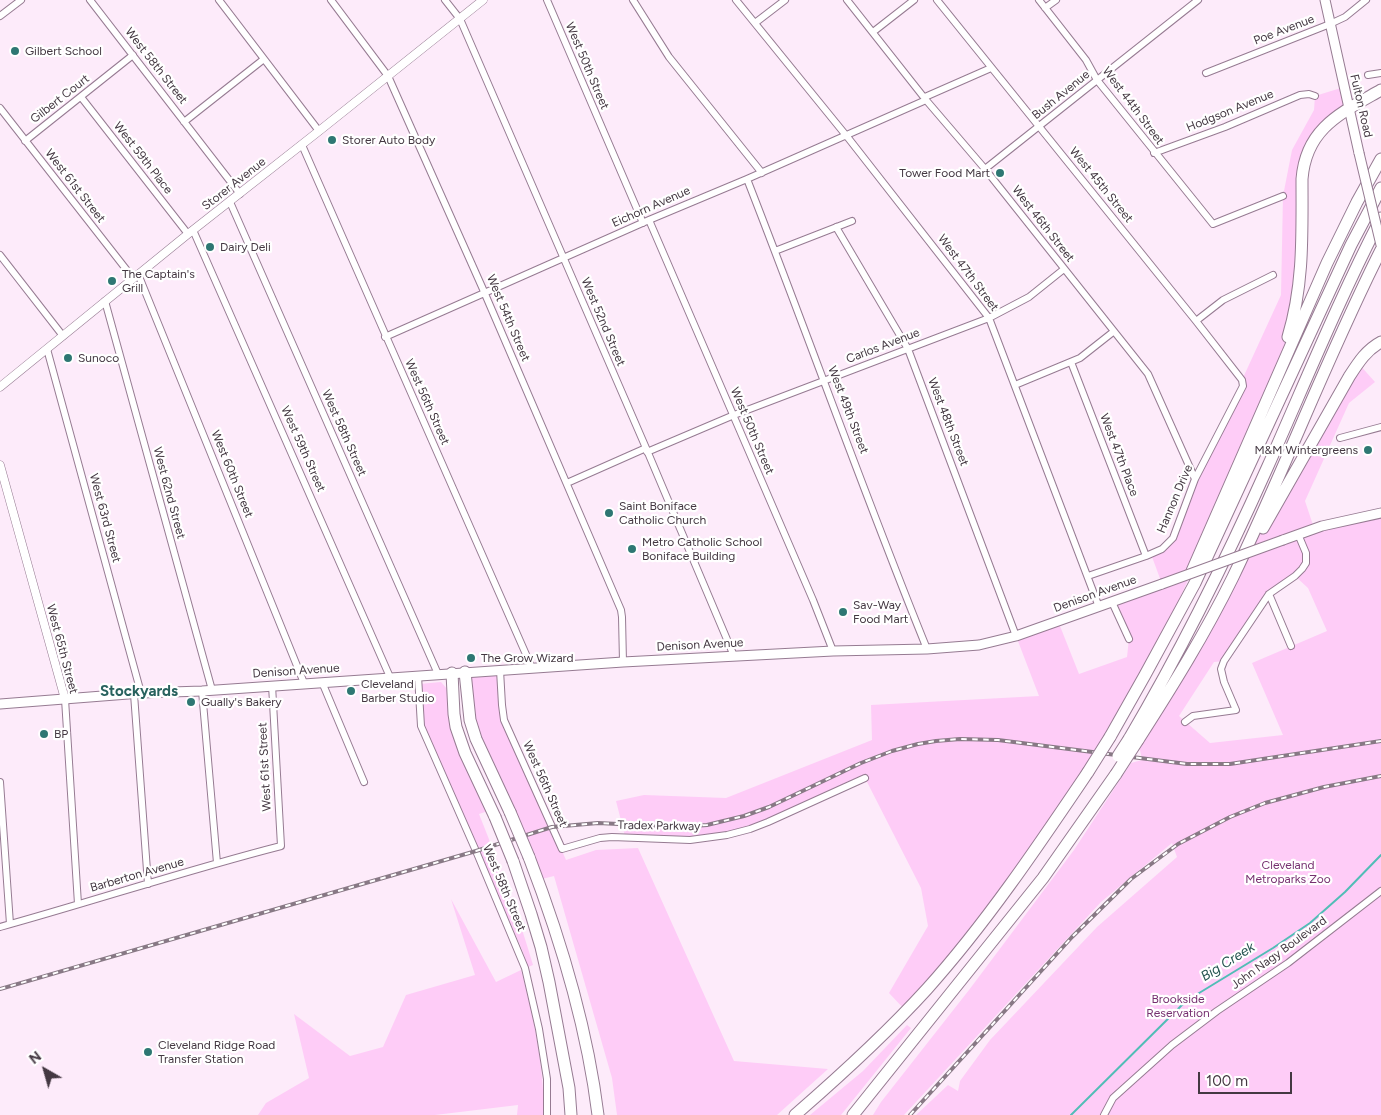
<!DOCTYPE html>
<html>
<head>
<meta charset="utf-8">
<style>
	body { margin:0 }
	#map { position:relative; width:1381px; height:1115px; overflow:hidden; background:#fdebfa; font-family:Figtree,sans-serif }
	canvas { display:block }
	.north { position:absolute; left:20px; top:1045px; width:50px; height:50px; -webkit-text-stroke:4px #fff; paint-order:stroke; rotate:322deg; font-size:14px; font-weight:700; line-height:20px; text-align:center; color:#443842 }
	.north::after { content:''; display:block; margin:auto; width:18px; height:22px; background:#443842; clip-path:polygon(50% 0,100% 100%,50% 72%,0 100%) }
	.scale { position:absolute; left:1198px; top:1072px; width:94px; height:22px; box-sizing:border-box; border:2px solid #443842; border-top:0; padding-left:6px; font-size:15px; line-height:18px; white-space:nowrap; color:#443842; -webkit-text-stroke:4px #fff; paint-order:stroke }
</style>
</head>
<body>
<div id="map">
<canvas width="1381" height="1115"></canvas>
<div class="north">N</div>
<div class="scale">100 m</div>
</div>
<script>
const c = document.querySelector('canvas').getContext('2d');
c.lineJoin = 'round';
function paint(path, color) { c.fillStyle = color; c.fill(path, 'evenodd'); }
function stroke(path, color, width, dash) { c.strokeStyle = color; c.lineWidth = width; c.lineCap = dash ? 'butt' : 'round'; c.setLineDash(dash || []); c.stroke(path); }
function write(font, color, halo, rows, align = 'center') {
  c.font = font + ' Figtree,sans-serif'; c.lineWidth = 4.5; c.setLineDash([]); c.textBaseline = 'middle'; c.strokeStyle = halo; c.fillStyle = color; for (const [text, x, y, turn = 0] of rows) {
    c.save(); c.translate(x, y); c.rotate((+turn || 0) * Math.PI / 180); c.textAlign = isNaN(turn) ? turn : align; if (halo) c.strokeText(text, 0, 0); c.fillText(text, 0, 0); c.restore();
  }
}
paint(new Path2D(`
	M 1344,87 L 1349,107 L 1308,151 L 1291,327 L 1282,354 L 1212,527 L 1145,675 L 1046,834 L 906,1011 L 889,993 L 928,926 L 921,888 L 865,778 L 750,829 L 690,840 L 625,836 L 616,801 L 644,795 L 726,798 L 872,740 L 871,705 L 1039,696 L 1016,636 L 1058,621 L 1079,674 L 1127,657 L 1129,639 L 1112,602 L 1162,584 L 1151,554 L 1168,543 L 1195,479 L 1243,386 L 1242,380 L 1281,295 L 1283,196 L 1292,150 L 1314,110 L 1315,96 Z
	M 1358,363 L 1375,382 L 1349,403 L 1305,501 L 1314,528 L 1381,513 L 1381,1115 L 916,1115 L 948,1085 L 958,1091 L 960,1081 L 990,1040 L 1097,927 L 1177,857 L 1172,843 L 1101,902 L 904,1115 L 873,1115 L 881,1102 L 969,990 L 1074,850 L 1131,763 L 1142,760 L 1138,740 L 1248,553 ZM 1295,576 L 1308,588 L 1327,631 L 1252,663 L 1283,735 L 1210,743 L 1179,716 L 1214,662 L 1224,661 L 1269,594 Z
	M 500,670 L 504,720 L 566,860 L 596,850 L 638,848 L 734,1061 L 828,1069 L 777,1115 L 617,1115 L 612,1078 L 554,876 L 538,880 L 481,751 L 465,672 Z
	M 441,682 L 447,689 L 449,716 L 488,811 L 479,814 C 499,864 518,913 533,965 L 528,967 L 523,952 L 422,723 L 420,684 Z
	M 451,899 L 496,982 L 521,970 C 534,1017 544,1067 544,1115 L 517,1115 L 518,1105 L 435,1115 L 258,1115 L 266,1103 L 309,1078 L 294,1014 L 350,1056 L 383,1047 L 406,995 L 475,975 Z
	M 907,1025 L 911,1028 L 841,1115 L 810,1115 L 863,1071 Z`), '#feccf7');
stroke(new Path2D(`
	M 1071,1115 L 1186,1001 L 1273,948 L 1310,923 L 1345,892 L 1381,855`), '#51bdb6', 2);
const minor = new Path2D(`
	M 90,0 L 240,194
	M 219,0 L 319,131
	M 331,0 L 388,76 L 482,287 L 621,610 L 622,617 L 623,662
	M 445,0 L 460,19 L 646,448 L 734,656
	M 547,0 L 643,223
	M 633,0 L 669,57 L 762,173
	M 736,0 L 849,139 L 989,318 L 1099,607
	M 847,0 L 926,100 L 985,169 L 1148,374 L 1195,479
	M 937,0 L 1196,321 L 1242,380 L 1243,386 L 1195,479 L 1173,538 L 1162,549 L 1146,556 L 1088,576
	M 1039,0 L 1086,60 L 1097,80 L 1213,224 L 1283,196
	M 1045,8 L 1056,0
	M 0,16 L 21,0
	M 755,23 L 785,0
	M 873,32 L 914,0
	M 1206,73 L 1330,24 L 1345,17 L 1366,0
	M 1368,75 L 1381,73
	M 81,97 L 188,234
	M 925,97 L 991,68
	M 0,108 L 133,278
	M 184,122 L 264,59
	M 25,141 L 133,55
	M 302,145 L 532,668
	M 1154,153 L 1225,127 L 1300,95 L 1309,94 L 1315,96
	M 985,169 L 1198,0
	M 747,179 C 808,335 864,494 927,649
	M 230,202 L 438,674
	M 649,220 L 813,600 L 833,651
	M 836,227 L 908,349 L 1016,636
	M 193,230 L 390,677
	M 775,251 L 852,221
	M 0,255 L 63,336
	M 138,274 L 304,683
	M 105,301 L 212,690
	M 1196,321 L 1223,300 L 1273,275
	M 385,337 L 649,220 L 747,179 L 926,100
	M 47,349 L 141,693
	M 1071,362 L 1146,556
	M 1015,385 L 1080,358 L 1113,332
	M 1340,438 L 1381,427
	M 647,452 L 734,415 L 989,318 L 1029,297 L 1064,269
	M 567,483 L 646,448
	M 1269,594 L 1291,646
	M 1112,602 L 1129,639
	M 500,670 L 502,705 L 504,720 L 562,849 L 600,838 L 612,837 L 690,840 L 727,835 L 750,829 L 768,822 L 865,778
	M 418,676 L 421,726 L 476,851 L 525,968 L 539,1029 L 547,1079 L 547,1115
	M 322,682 L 364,782
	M 202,691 L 217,863
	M 134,694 L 148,884
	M 65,699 L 78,904
	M 1185,722 L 1193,716 L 1236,710 L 1224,682 L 1221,669 L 1224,661 L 1269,594 L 1295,576 L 1302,569 L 1306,563 L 1306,553 L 1298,534
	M 0,782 L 10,924
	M 0,927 C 94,901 187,870 281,846 L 272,685
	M 1104,1115 L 1113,1098 L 1172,1045 L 1217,1011 L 1288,963 L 1381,891`);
const tertiary = new Path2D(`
	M 0,387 L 188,234 L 319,131 L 483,0
	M 0,465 L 65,699`);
const secondary = new Path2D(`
	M 1325,0 L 1359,153
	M 1283,540 L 1322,526 L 1381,513
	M 0,704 L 141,693 L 202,691 L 623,662 L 833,651 L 927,649 L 979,645 L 1016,636 L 1162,584`);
const motorway = new Path2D(`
	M 1288,337 C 1304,284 1302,234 1302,179 C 1306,128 1341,113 1381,90
	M 1263,528 L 1349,377 C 1358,363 1366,350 1381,342
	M 1192,571 L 1327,263 L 1357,202 L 1381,159
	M 465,672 L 470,720 L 476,739 L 510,812
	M 452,673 L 454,714 L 456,727 L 465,753 L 495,817
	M 1110,737 L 1145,675 L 1195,583 L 1351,245 L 1381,188
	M 1129,739 C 1181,651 1226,560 1268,466 C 1305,383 1339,299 1381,218
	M 1138,740 C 1172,687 1205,634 1233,577 C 1285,469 1327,357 1381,250
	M 529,857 C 561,940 587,1026 598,1115
	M 513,861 L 531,914 L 541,947 L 549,982 L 569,1088 L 571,1115
	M 795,1115 C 841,1075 886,1034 927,989 C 987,922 1038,846 1088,772
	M 853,1115 L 1043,878 L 1116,774`);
stroke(minor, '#967b92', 8);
stroke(tertiary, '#967b92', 9);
stroke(secondary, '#967b92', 11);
stroke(motorway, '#967b92', 13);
stroke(minor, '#fff', 6);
stroke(tertiary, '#fff', 8);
stroke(secondary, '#fff', 9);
stroke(motorway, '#fff', 11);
const rail = new Path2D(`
	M 0,989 L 476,851 L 552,827 L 598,823 L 680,827 L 707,825 L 744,816 L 769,807 L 861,763 L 892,751 L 918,744 L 936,741 L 960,739 L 998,740 L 1187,764 L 1230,764 L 1381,741
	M 910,1115 L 1072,937 L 1131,879 L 1178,844 L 1230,817 L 1265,803 L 1324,787 L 1381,776`);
stroke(rail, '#887985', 4);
stroke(rail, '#fff', 2, [5.5]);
const secondaryBridge = new Path2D(`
	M 1359,153 L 1381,245
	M 1162,584 L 1283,540`);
const motorwayBridge = new Path2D(`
	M 1118,756 L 1129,739
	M 1088,772 L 1110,737
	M 1116,774 L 1138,740
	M 510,812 L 529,857
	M 495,817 L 513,861`);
stroke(secondaryBridge, '#967b92', 11, []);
stroke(motorwayBridge, '#967b92', 13, []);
stroke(secondaryBridge, '#fff', 9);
stroke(motorwayBridge, '#fff', 11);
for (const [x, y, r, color] of [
	[15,51,5,"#2e7773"],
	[332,140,5,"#2e7773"],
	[1000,173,5,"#2e7773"],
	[210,247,5,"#2e7773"],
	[112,281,5,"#2e7773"],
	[68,358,5,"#2e7773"],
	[1368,450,5,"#2e7773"],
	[609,513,5,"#2e7773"],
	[632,549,5,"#2e7773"],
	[843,612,5,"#2e7773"],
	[471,658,5,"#2e7773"],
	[351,691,5,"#2e7773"],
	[191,702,5,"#2e7773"],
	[44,734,5,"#2e7773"],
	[148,1052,5,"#2e7773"]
]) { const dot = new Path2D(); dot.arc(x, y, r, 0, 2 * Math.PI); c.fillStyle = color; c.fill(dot); stroke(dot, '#fff', 2); }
write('12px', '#443842', '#fff', [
	["Poe Avenue",1284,30,-21],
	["West 58th Street",156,66,52],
	["West 50th Street",587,66,67],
	["Bush Avenue",1061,95,-39],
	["Gilbert Court",60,99,-38],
	["West 44th Street",1133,106,53],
	["Fulton Road",1361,106,77],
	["Hodgson Avenue",1230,111,-22],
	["West 59th Place",143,158,52],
	["Storer Avenue",234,184,-38],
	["West 45th Street",1101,185,51],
	["West 61st Street",75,186,52],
	["Eichorn Avenue",651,207,-24],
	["West 46th Street",1043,224,52],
	["West 47th Street",968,273,53],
	["West 54th Street",508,318,67],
	["West 52nd Street",603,322,67],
	["Carlos Avenue",883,346,-21],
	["West 56th Street",427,402,66],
	["West 49th Street",848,410,69],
	["West 48th Street",948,422,69],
	["West 50th Street",752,431,67],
	["West 58th Street",344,433,66],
	["West 59th Street",303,449,66],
	["West 47th Place",1119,455,69],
	["West 60th Street",232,474,68],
	["West 62nd Street",169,493,75],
	["Hannon Drive",1175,499,-67],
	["West 63rd Street",105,518,75],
	["Denison Avenue",1095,594,-20],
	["Denison Avenue",700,645,-3],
	["West 65th Street",62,649,75],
	["Denison Avenue",296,671,-4],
	["West 61st Street",265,767,-93],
	["West 56th Street",545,784,66],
	["Tradex Parkway",659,826,1],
	["Barberton Avenue",137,875,-16],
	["West 58th Street",504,888,67],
	["John Nagy Boulevard",1279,953,-36]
]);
write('12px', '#443842', '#fff', [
	["Gilbert School",25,51],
	["Storer Auto Body",342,140],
	["Tower Food Mart",990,173,"right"],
	["Dairy Deli",220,247],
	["The Captain's",122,274],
	["Grill",122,288],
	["Sunoco",78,358],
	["M&M Wintergreens",1358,450,"right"],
	["Saint Boniface",619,506],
	["Catholic Church",619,520],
	["Metro Catholic School",642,542],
	["Boniface Building",642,556],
	["Sav-Way",853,605],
	["Food Mart",853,619],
	["The Grow Wizard",481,658],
	["Cleveland",361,684],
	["Barber Studio",361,698],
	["Gually's Bakery",201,702],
	["BP",54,734],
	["Cleveland Ridge Road",158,1045],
	["Transfer Station",158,1059]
], 'left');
write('12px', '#763070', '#fff', [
	["Cleveland",1288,865],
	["Metroparks Zoo",1288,879],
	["Brookside",1178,999],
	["Reservation",1178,1013]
]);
write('italic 14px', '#265551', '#fff', [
	["Big Creek",1228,962,-32]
]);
write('bold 15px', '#28625e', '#fff', [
	["Stockyards",139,692]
]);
</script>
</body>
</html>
